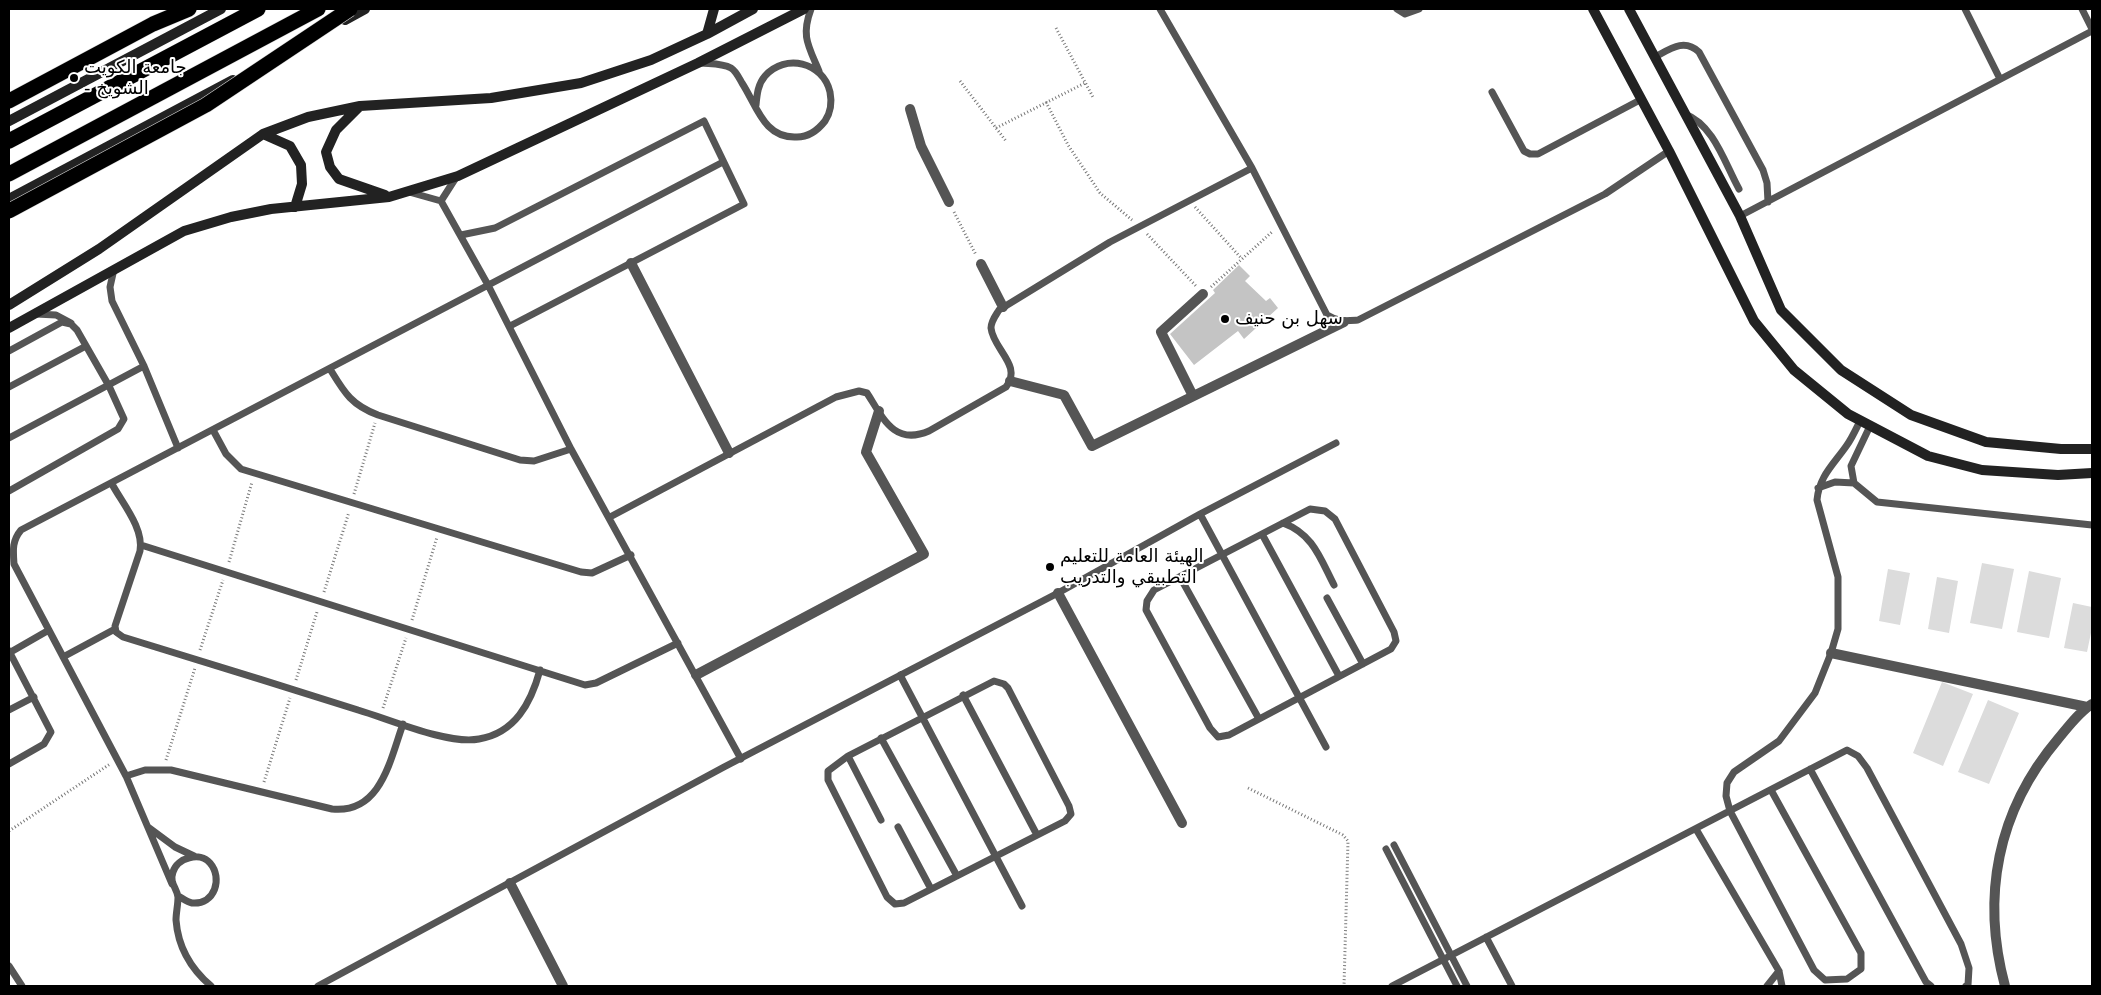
<!DOCTYPE html>
<html>
<head>
<meta charset="utf-8">
<style>
	body { margin:0 }
	#map { position:relative; width:2101px; height:995px; overflow:hidden; background:#fff; font-family:"DejaVu Sans",sans-serif }
	canvas { display:block }
	.frame { position:absolute; inset:0; border:10px solid #000; pointer-events:none }
</style>
</head>
<body>
<div id="map">
<canvas width="2101" height="995"></canvas>
<div class="frame"></div>
</div>
<script>
const c = document.querySelector('canvas').getContext('2d');
c.lineJoin = 'round';
function paint(path, color) { c.fillStyle = color; c.fill(path, 'evenodd'); }
function stroke(path, color, width, dash) { c.strokeStyle = color; c.lineWidth = width; c.lineCap = dash ? 'butt' : 'round'; c.setLineDash(dash || []); c.stroke(path); }
function write(font, color, halo, rows, align = 'center') {
  c.font = font + ' "DejaVu Sans",Cairo,sans-serif'; c.lineWidth = 4; c.setLineDash([]); c.textBaseline = 'middle'; c.strokeStyle = halo; c.fillStyle = color; for (const [text, x, y, turn = 0] of rows) {
    c.save(); c.translate(x, y); c.rotate((+turn || 0) * Math.PI / 180); c.textAlign = isNaN(turn) ? turn : align; if (halo) c.strokeText(text, 0, 0); c.fillText(text, 0, 0); c.restore();
  }
}
paint(new Path2D(`
	M 1982,563 L 2014,569 L 2002,629 L 1970,623 Z
	M 1888,569 L 1910,573 L 1900,625 L 1879,621 Z
	M 2029,571 L 2061,578 L 2049,638 L 2017,632 Z
	M 1937,577 L 1958,581 L 1949,633 L 1928,629 Z
	M 2073,603 L 2092,607 L 2092,628 L 2087,652 L 2064,648 Z
	M 1942,682 L 1973,694 L 1943,766 L 1913,753 Z
	M 1988,700 L 2019,713 L 1989,784 L 1958,772 Z`), '#dcdcdc');
paint(new Path2D(`
	M 1239,265 L 1250,276 L 1245,281 L 1266,301 L 1270,298 L 1278,308 L 1244,339 L 1238,331 L 1194,365 L 1170,334 L 1215,293 L 1213,290 Z`), '#c4c4c4');
const highway = new Path2D(`
	M 9,101 L 153,24 L 189,9
	M 9,141 L 258,9
	M 9,174 L 318,9`);
stroke(highway, '#dbdbdb', 16);
stroke(new Path2D(`
	M 1056,28 L 1094,99
	M 960,81 L 1006,141
	M 1046,102 L 1068,145 L 1100,193 L 1132,220
	M 996,128 L 1085,83
	M 1195,207 L 1242,259
	M 954,212 L 976,255
	M 1147,234 L 1196,286
	M 1211,287 L 1273,231
	M 354,494 L 375,423
	M 229,562 L 252,482
	M 324,592 L 349,512
	M 412,620 L 437,537
	M 200,650 L 223,580
	M 296,680 L 317,612
	M 383,708 L 406,638
	M 166,760 L 195,668
	M 264,782 L 290,698
	M 1248,788 L 1343,835 L 1348,841 L 1344,986
	M 9,831 L 110,764`), '#777', 3, [1, 2.5]);
stroke(new Path2D(`
	M 811,9 C 801,36 808,45 819,71
	M 1160,9 L 1252,168 L 1327,315 C 1338,322 1345,321 1358,320 L 1605,194 L 1669,151
	M 1397,9 L 1405,14 L 1419,9
	M 1965,9 L 2000,79
	M 2082,9 L 2092,29
	M 1655,57 C 1670,49 1684,38 1699,52 L 1763,170 L 1767,183 L 1768,202
	M 701,63 C 710,64 722,63 731,68 C 736,71 739,78 742,83 C 757,106 764,139 797,137 C 809,137 818,130 825,121 C 831,112 832,102 830,92 C 823,62 785,53 765,76 C 758,84 757,94 756,105
	M 1492,92 L 1524,151 L 1530,154 L 1538,154 L 1640,100
	M 1685,114 C 1714,125 1725,164 1739,189
	M 409,192 L 441,201 L 488,285 L 571,449 L 741,759
	M 441,201 L 457,176
	M 1740,216 L 2092,31
	M 461,235 L 495,228 L 704,121 L 744,204 L 510,326
	M 114,269 L 110,287 L 112,301 L 144,366 L 178,448
	M 36,314 L 56,315 L 71,323
	M 9,351 L 62,322 L 71,324 L 77,330 L 109,386 L 124,419 L 118,429 L 9,491
	M 330,369 C 344,392 351,405 378,415 L 520,460 L 534,461 L 571,449
	M 9,387 L 86,346
	M 1870,426 L 1851,466 L 1854,483 L 1877,502 L 2092,525
	M 213,430 L 226,454 L 241,469 L 581,572 L 592,573 L 631,555
	M 9,438 L 144,366
	M 112,484 C 122,503 144,528 140,551 L 115,626 L 116,632 L 123,637 C 201,661 280,685 358,710 C 389,719 448,745 479,739 C 515,733 531,703 540,670
	M 1818,488 L 1835,482 L 1854,483
	M 1310,509 L 1325,511 L 1335,519 L 1394,632 L 1396,641 L 1391,649 L 1229,735 L 1218,737 L 1210,728 L 1146,610 L 1147,601 L 1154,590 Z
	M 1200,514 L 1326,747
	M 610,517 L 836,397 L 859,391 L 867,393 C 883,418 894,446 929,431 L 1006,387 C 1023,366 993,349 991,328 C 991,321 996,315 999,310 L 1110,242 L 1252,168
	M 1283,523 C 1313,534 1320,558 1334,585
	M 1262,534 L 1339,676
	M 141,545 L 585,685 L 596,683 L 678,643
	M 1180,577 L 1259,719
	M 1327,598 L 1363,664
	M 9,651 L 51,732 L 44,744 L 9,764
	M 9,653 L 49,630
	M 63,657 L 115,629
	M 900,675 L 1022,906
	M 994,681 L 1004,684 L 1008,688 L 1069,806 L 1071,814 L 1065,821 L 904,903 L 895,904 L 887,897 L 828,780 L 828,771 L 848,756 Z
	M 963,695 L 1037,835
	M 9,710 L 34,697
	M 881,738 L 957,876
	M 848,756 L 881,820
	M 1810,769 L 1926,982 L 1931,986
	M 126,776 L 145,770 L 171,770 L 332,809 C 381,814 390,760 403,724
	M 1771,790 L 1861,953 L 1861,969 L 1847,979 L 1825,980 L 1814,970 L 1730,811 L 1726,796 L 1727,783 L 1734,772 L 1779,741 L 1815,693 L 1831,653 L 1838,629 L 1838,577 L 1817,500 C 1819,476 1834,464 1847,445 C 1852,438 1856,429 1860,421
	M 148,827 L 175,847 L 194,856
	M 898,827 L 931,889
	M 1696,829 L 1779,971 L 1782,986
	M 1394,845 L 1467,986
	M 1386,849 L 1457,986
	M 172,884 L 126,776 L 14,564 C 13,550 12,541 21,530 L 723,162
	M 178,896 C 182,898 187,902 192,903 C 215,905 223,878 210,863 C 200,851 177,858 173,872 C 169,883 177,888 178,897 C 178,905 176,913 176,920 C 178,947 191,969 211,986
	M 1486,937 L 1512,986
	M 9,966 L 22,986
	M 318,986 L 724,767 L 1058,593 L 1200,514 L 1336,443
	M 1392,986 L 1847,750 L 1858,756 L 1867,768 L 1961,944 L 1969,968 L 1968,985 L 1966,986
	M 1767,986 L 1779,971`), '#555', 7);
stroke(new Path2D(`
	M 910,109 L 921,146 L 949,202
	M 631,263 L 729,453
	M 981,264 L 1003,307
	M 1010,381 L 1064,395 L 1092,446 L 1344,322
	M 1193,396 L 1161,332 L 1203,294
	M 1058,593 L 1182,823
	M 1831,653 L 2087,707
	M 696,675 L 924,554 L 866,452 L 879,411
	M 510,883 L 563,986
	M 2005,986 C 1981,897 1997,811 2058,739 C 2068,727 2079,712 2092,704`), '#555', 10);
stroke(new Path2D(`
	M 1593,9 L 1669,151 L 1754,321 L 1794,370 L 1848,414 L 1928,456 L 1982,470 L 2058,475 L 2092,473
	M 1629,9 L 1740,216 L 1781,310 L 1841,370 L 1911,415 L 1986,442 L 2061,449 L 2092,449
	M 345,20 L 365,9
	M 707,34 L 714,9
	M 359,107 L 336,130 L 326,152 L 330,167 L 339,179 L 385,195
	M 9,121 L 221,9
	M 263,134 L 290,146 L 301,165 L 302,184 L 295,207
	M 9,199 L 233,80
	M 9,305 L 99,249 L 263,134 L 308,117 L 360,106 L 491,98 L 581,83 L 651,60 L 707,34 L 753,9
	M 9,328 L 184,231 L 231,217 L 271,209 L 389,197 L 458,176 L 698,63 L 804,9`), '#222', 10);
stroke(highway, '#000', 15);
const highwayBridge = new Path2D(`
	M 9,211 L 206,105 L 350,9`);
stroke(highwayBridge, '#dbdbdb', 16, []);
stroke(highwayBridge, '#000', 15);
for (const [x, y, r, color] of [
	[74,78,5,"#000"],
	[1225,319,5,"#000"],
	[1050,567,5,"#000"]
]) { const dot = new Path2D(); dot.arc(x, y, r, 0, 2 * Math.PI); c.fillStyle = color; c.fill(dot); stroke(dot, '#fff', 2); }
write('18px', '#000', '#fff', [
	["جامعة الكويت",84,68],
	["- الشويخ",84,89],
	["سهل بن حنيف",1235,319],
	["الهيئة العامة للتعليم",1060,557],
	["التطبيقي والتدريب",1060,578]
], 'left');
</script>
</body>
</html>
